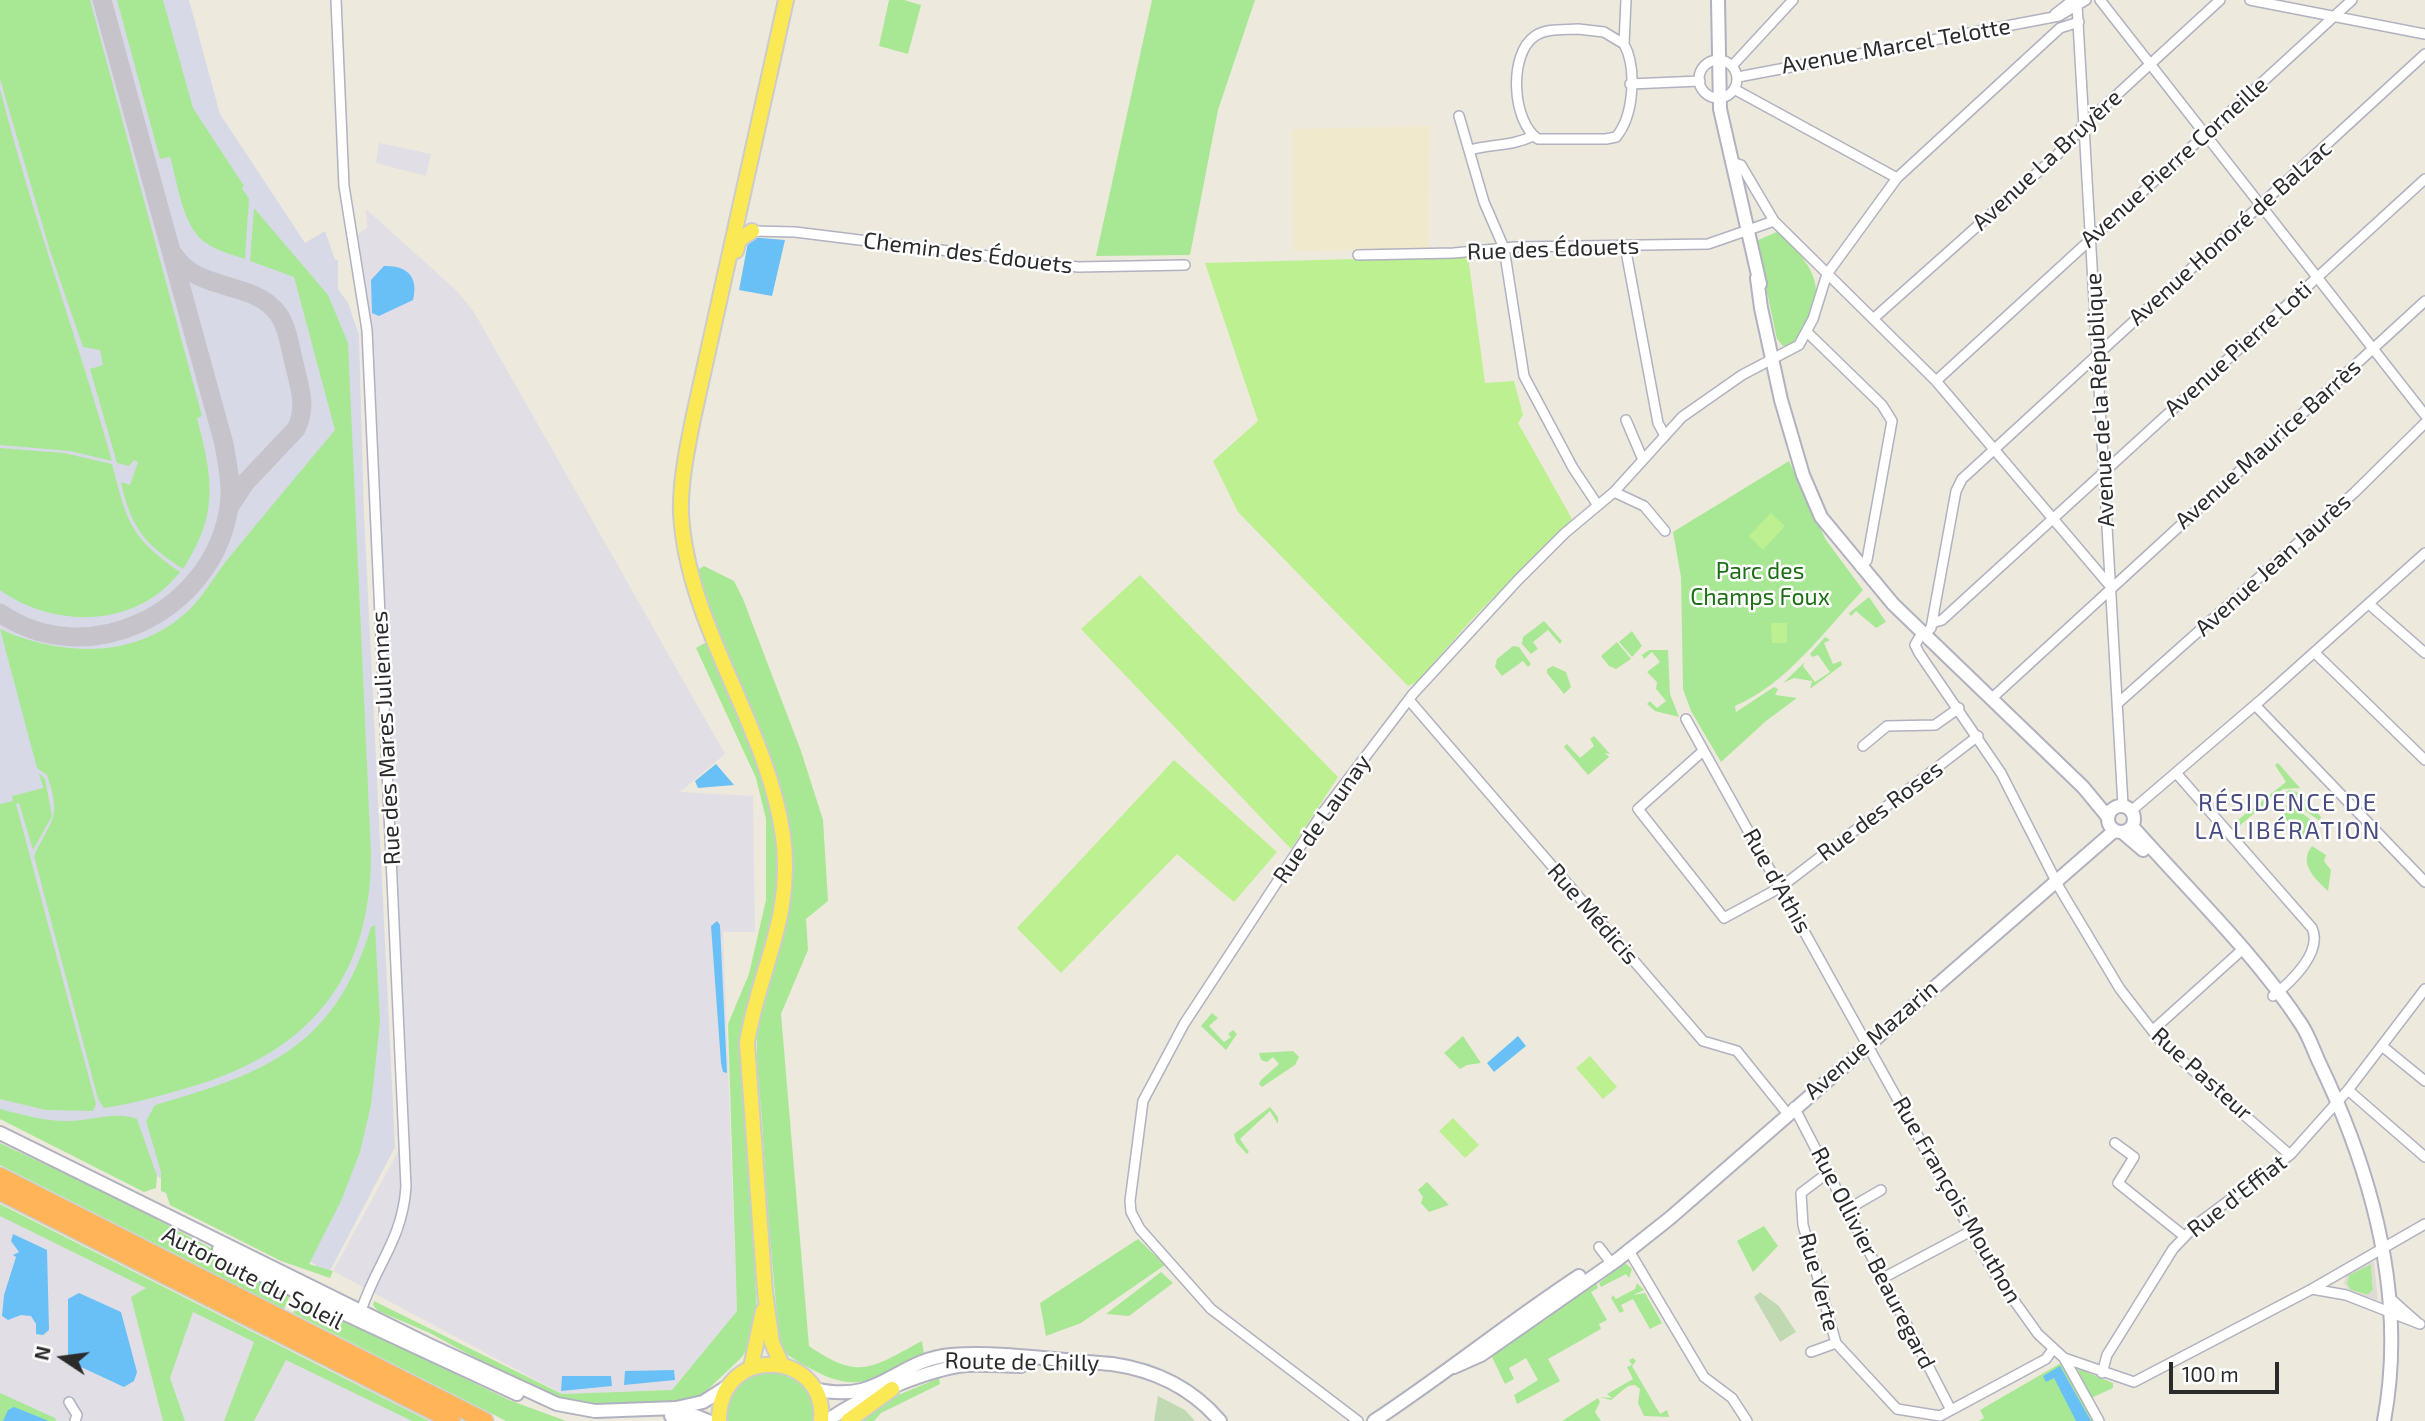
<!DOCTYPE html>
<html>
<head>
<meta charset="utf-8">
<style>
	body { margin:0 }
	#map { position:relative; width:2425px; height:1421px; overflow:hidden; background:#eee9dd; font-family:"Exo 2",sans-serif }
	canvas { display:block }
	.north { position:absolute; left:28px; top:1323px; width:70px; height:70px; -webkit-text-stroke:5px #fff; paint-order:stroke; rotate:283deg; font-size:19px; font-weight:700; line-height:28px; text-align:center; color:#2b2b2b }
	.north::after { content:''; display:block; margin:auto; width:24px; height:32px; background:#2b2b2b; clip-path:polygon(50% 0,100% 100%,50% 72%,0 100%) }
	.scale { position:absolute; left:2169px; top:1362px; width:110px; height:32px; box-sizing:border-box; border:4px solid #2b2b2b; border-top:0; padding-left:9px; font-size:21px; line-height:24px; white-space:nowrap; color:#2b2b2b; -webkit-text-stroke:5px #fff; paint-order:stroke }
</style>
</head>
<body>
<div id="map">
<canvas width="2425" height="1421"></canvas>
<div class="north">N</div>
<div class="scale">100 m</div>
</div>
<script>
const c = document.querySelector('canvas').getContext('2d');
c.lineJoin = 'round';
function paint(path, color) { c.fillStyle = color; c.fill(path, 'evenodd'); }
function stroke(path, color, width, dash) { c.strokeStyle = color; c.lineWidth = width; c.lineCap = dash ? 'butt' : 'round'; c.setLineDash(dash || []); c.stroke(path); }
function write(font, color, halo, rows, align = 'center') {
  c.font = font + ' "Exo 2",sans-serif'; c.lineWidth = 5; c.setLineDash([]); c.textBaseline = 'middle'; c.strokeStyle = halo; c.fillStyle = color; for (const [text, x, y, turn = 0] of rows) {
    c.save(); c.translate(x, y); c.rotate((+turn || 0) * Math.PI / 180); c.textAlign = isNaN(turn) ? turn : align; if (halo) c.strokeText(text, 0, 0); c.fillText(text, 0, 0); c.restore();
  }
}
paint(new Path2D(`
	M 379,143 L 431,154 L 426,176 L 376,163 Z
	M 366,209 L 457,291 L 474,312 L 725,754 L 680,792 L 753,796 L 755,932 L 723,932 L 737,1311 L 672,1390 L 562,1394 L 333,1271 L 399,1150 L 356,236 L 367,227 Z
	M 0,1212 L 264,1342 L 437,1421 L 0,1421 Z`), '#e1dee6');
paint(new Path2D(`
	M 1429,126 L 1428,249 L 1294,251 L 1293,129 Z`), '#f1e9cb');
paint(new Path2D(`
	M 0,0 L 189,0 L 220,114 L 305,243 L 325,231 L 335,260 L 338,260 L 338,289 L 348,303 L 359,335 L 364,514 L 395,1147 L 329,1273 L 315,1268 L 316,1265 L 311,1262 L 309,1265 L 157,1176 L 136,1183 L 0,1114 Z`), '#d8d9e7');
paint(new Path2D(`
	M 0,0 L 90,0 L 202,416 L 197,418 C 213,479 219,514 183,569 C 145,544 131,529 121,482 L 130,485 L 138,462 L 134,460 L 129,466 L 117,463 L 90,369 L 103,365 L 100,350 L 83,347 L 50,251 L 0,79 Z
	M 117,0 L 163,0 L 193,108 L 244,186 L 242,188 L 249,199 L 245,259 C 233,255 219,251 209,245 C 182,230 178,183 170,157 L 160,159 Z
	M 889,0 L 904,0 L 921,5 L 908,54 L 879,46 Z
	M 1152,0 L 1255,0 L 1218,110 L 1190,255 L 1096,256 Z
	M 0,89 C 32,215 77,336 112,461 L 70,451 L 0,445 Z
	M 254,208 L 328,295 L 348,343 L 371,854 C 371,982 306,1054 187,1088 C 159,1096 133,1104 104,1108 L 98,1099 L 34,856 C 52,817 62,820 47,775 L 37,768 L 0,629 C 62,657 138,660 190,609 C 207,592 217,571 232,554 C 266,512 301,471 335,430 L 294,277 L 250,261 Z
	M 1779,231 C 1819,272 1831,294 1794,344 L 1783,346 L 1777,339 L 1756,241 Z
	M 0,448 L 64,453 L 112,464 C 127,522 130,537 180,572 C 137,627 59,629 4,593 L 0,590 Z
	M 1789,461 L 1826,540 L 1863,590 C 1825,630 1787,684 1735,706 L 1736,712 L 1774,687 L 1778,689 L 1775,695 L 1797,698 L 1766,721 L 1721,762 L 1691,711 L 1683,689 L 1681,577 L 1673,532 Z
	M 704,566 L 734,581 L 743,599 L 801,751 L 823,820 L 828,901 L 806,919 L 808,950 L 781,1014 L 809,1346 C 860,1381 871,1368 922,1341 L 924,1354 C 884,1375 862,1395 817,1372 C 804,1365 791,1359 780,1348 C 773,1273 766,1197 762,1121 C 760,1094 756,1064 757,1037 C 761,975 798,925 793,856 C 786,760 724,663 696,571 Z
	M 1869,597 L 1886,622 L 1876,628 L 1856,611 L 1851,616 L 1849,613 Z
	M 1544,621 L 1562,641 L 1560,644 L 1548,630 L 1533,642 L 1538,649 L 1531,654 L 1522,644 L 1523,637 Z
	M 1632,631 L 1642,646 L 1632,657 L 1619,642 Z
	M 1825,637 L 1830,640 L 1824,643 L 1833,664 L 1841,661 L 1842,665 L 1810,689 L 1812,681 L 1794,678 L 1783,683 L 1805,662 L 1803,666 L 1815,682 L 1830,672 L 1818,655 L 1812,657 L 1810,654 Z
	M 710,640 L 773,807 L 779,841 L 774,916 L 741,1032 L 757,1311 L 748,1347 L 742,1357 L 703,1394 L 683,1404 L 586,1407 L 541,1394 L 430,1333 L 378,1311 L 373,1305 L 374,1301 L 562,1394 L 672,1390 L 737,1311 L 728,1024 L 749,974 L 766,900 L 766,819 L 756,778 L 696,648 Z
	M 1617,642 L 1631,659 L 1616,669 L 1609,666 L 1601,656 Z
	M 1513,646 L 1519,647 L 1531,664 L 1528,667 L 1523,661 L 1502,676 L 1495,667 L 1497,659 Z
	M 1649,650 L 1668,650 L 1670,694 L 1679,717 L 1655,711 L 1647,704 L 1650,701 L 1657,708 L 1666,701 L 1656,689 L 1657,682 L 1647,672 L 1660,662 L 1652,652 L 1644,659 L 1642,655 Z
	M 1553,666 L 1566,672 L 1571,687 L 1564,694 L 1547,673 L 1547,669 Z
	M 1594,736 L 1610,754 L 1605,753 L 1609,757 L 1588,775 L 1564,747 L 1567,744 L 1580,758 L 1594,746 L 1590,739 Z
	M 2278,763 L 2300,788 L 2283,789 L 2238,827 L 2234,823 L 2286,782 L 2275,765 Z
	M 39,773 L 45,779 L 52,816 L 33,850 L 19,803 L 16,804 L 96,1104 L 93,1111 L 46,1110 L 0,1099 L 0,804 L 13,801 L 12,796 L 43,788 Z
	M 2289,790 L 2300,793 L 2321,817 L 2320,821 L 2282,795 Z
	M 2288,802 L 2315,823 L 2304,840 L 2296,837 L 2296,829 L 2281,816 Z
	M 2312,846 L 2326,855 L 2324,861 L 2331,870 L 2328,891 C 2315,879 2298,863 2312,846 Z
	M 375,925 L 380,1022 L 371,1105 L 360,1152 L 341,1201 L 309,1264 L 333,1271 L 330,1278 L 281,1261 L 170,1205 L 166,1193 L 161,1191 L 161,1172 L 146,1121 L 155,1105 C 266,1073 335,1047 371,927 Z
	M 1212,1013 L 1218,1018 L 1209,1026 L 1224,1042 L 1231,1037 L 1228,1034 L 1233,1030 L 1237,1034 L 1226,1050 L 1201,1026 Z
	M 1463,1036 L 1481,1063 L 1467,1065 L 1460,1069 L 1444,1053 Z
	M 1293,1051 L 1299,1057 L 1295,1065 L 1262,1087 L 1259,1084 L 1261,1080 L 1279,1064 L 1273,1057 L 1267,1062 L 1261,1060 L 1259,1053 Z
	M 1270,1107 L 1278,1117 L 1278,1124 L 1270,1111 L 1240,1139 L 1249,1152 L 1247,1154 L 1236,1142 L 1234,1134 Z
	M 0,1109 C 24,1115 47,1122 71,1121 C 93,1120 116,1111 137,1119 L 157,1176 L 156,1188 L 144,1192 L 0,1119 Z
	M 0,1143 L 119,1199 L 218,1252 L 248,1275 L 290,1295 L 284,1309 L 0,1165 Z
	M 1427,1182 L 1449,1205 L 1429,1212 L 1421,1203 L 1423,1197 L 1418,1190 Z
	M 0,1204 L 429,1421 L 412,1421 L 286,1360 L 254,1421 L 224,1421 L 254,1342 L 193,1312 L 170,1378 L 185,1421 L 163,1421 L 131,1297 L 146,1288 L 0,1216 Z
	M 1764,1226 L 1778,1246 L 1753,1272 L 1737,1241 Z
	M 1138,1239 L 1165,1265 L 1081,1323 L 1046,1336 L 1040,1303 Z
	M 1625,1263 L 1632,1269 L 1629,1278 L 1626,1274 L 1601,1287 L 1599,1283 Z
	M 2371,1264 L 2373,1290 L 2368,1295 L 2351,1290 L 2347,1284 L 2349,1275 Z
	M 1161,1272 L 1173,1283 L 1129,1316 L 1106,1314 Z
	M 1596,1282 L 1598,1288 L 1591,1292 L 1607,1320 L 1599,1324 L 1601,1329 L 1548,1359 L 1560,1381 L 1517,1404 L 1514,1395 L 1538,1380 L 1526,1358 L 1509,1368 L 1514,1379 L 1505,1384 L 1491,1355 Z
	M 1637,1283 L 1644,1290 L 1633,1295 L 1645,1293 L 1662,1323 L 1650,1329 L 1633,1299 L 1621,1305 L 1624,1311 L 1620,1313 L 1611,1298 L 1613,1295 L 1616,1299 L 1635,1289 Z
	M 300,1298 L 509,1400 L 566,1421 L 506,1421 L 293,1313 Z
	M 1633,1358 L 1636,1361 L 1632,1366 L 1660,1414 L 1667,1410 L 1669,1417 L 1644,1416 L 1638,1403 L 1640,1389 L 1635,1385 L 1628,1386 L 1611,1400 L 1600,1397 L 1612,1398 L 1607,1394 L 1633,1379 L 1627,1367 L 1632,1365 L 1629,1360 Z
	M 2061,1363 L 2093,1421 L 1979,1421 L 1984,1418 L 1980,1410 Z
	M 2077,1368 L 2113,1383 L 2113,1388 L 2091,1398 Z
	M 768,1371 C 794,1374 818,1392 813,1421 L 727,1421 C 727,1393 741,1377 768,1371 Z
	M 939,1378 L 940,1384 L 881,1413 L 874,1421 L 860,1421 L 891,1398 Z
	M 0,1393 L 55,1418 L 56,1421 L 0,1421 Z
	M 1598,1398 L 1600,1402 L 1595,1412 L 1601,1421 L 1562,1421 Z`), '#a8e895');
paint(new Path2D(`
	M 1760,1292 L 1779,1306 L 1796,1332 L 1780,1342 L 1754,1297 Z
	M 1158,1396 L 1185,1410 L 1195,1421 L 1154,1421 Z`), '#c1d9b2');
paint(new Path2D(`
	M 1468,256 L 1485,383 L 1514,381 L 1523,415 L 1518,423 L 1572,519 L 1473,618 L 1417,682 L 1408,686 L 1238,512 L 1213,461 L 1258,421 L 1205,263 Z
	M 1771,513 L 1785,526 L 1763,550 L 1749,536 Z
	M 1140,575 L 1338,777 L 1291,849 L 1081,629 Z
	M 1771,623 L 1787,623 L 1787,643 L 1772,643 Z
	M 1174,760 L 1277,852 L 1234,902 L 1177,854 L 1061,973 L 1017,928 Z
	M 1590,1056 L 1617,1087 L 1603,1099 L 1576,1068 Z
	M 1453,1118 L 1479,1145 L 1465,1158 L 1439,1131 Z`), '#bcf090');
paint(new Path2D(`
	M 2369,1262 L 2374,1262 L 2378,1300 L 2350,1292 L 2344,1283 L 2347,1274 ZM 2371,1264 L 2373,1290 L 2367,1295 L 2351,1290 L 2347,1284 L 2349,1275 Z`), '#dedbd4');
paint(new Path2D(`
	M 749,237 L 785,240 L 772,296 L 739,290 Z
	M 384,266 C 407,265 419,277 413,300 L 379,316 L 372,313 L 371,280 Z
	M 716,764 L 734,785 L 698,788 L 695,781 Z
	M 717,921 L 720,925 L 727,1073 L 723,1072 L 721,1063 L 711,926 Z
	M 1518,1036 L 1526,1046 L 1494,1072 L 1487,1063 Z
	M 13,1234 L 47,1250 L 49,1330 L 43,1335 L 36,1334 L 36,1324 L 31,1316 L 21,1315 L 8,1320 L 2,1316 L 4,1295 L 16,1257 L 13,1255 L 19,1252 L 11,1241 Z
	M 79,1293 L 121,1312 L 137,1372 L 134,1381 L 124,1387 L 68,1361 L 68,1299 Z
	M 2060,1366 L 2091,1421 L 2076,1421 L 2054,1378 L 2046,1382 L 2043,1376 Z
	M 674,1370 L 675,1380 L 624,1385 L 625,1371 Z
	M 562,1376 L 611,1376 L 612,1386 L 561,1391 Z
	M 14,1407 L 49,1421 L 3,1421 L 8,1410 Z`), '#69c0f7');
stroke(new Path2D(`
	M 174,255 C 198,292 249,280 276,311 C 288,325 290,349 295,367 C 300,389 307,407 296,429 L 245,483 L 230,506
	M 0,613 C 88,673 209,613 228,513 C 233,490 228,467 224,444 L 102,0`), '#c6c4ca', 19);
const street = new Path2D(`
	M 336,0 L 344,186 L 367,330 L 406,1187 C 402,1241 376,1264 361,1311 L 364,1315
	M 2100,0 L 2425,415
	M 2250,0 L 2425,34
	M 2077,5 L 2123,805
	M 2055,14 L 2073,0
	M 1578,29 L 1604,32 L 1624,44 C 1637,68 1634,116 1616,137 L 1606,139 L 1538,139 C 1512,122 1508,54 1535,36 C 1546,28 1564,30 1578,29 Z
	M 1624,44 L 1626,0
	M1699 79a19 19 0 1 1 38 0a19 19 0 1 1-38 0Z
	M 1732,66 L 1793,0
	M 1738,77 L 2059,16 L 2086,0
	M 1630,84 L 1700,81
	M 1734,89 L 1897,178
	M 1459,116 L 1484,202 L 1504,248 L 1524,376 L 1573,468 L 1597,504
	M 1470,150 C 1491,144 1513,146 1533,136
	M 1731,162 L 1741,165 L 1774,221 L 1936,381 L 2111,587
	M 752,231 L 795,232 L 1078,267 L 1185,265
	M 1625,246 L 1658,423 L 1665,436
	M 1358,255 L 1454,253 L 1515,247 L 1708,244 L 1774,221
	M 1873,319 L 2056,156 L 2084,125 L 2220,0
	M 1807,332 L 1882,405 L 1892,421 L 1867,560 L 1861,568
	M 1936,381 L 2352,0
	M 1626,420 L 1643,460
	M 1614,492 L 1644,506 L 1665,531
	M 2369,604 L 2425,653
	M 1932,623 L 1942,620 L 2425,179
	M 1925,634 L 1931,628 L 1956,491 L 1962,479 L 2425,54
	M 1919,638 L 1915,645 L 1919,653 L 2001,773 L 2060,889 L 2120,989 L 2162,1043 L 2290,1155
	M 2315,653 L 2425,760
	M 1991,699 L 2425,301
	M 1409,700 L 1703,1041 L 1737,1051 L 1787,1113
	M 2117,704 L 2355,492 L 2425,423
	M 2255,705 L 2425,882
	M 1686,719 L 1993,1271 L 2038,1334 L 2064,1358 L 2099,1421
	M 1863,746 L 1887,726 L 1935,725 L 1959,708
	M 1703,751 L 1638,809 L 1724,918 L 1781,887 L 1978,736
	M 2177,774 L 2312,928 C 2323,952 2291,982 2273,996
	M 2131,811 L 2262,699 L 2425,553
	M 2153,1030 L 2243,949
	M 2382,1046 L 2425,1081
	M 2348,1090 L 2425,1157
	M 1794,1107 L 1951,1410
	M 2115,1143 L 2134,1157 L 2118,1183 L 2184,1236
	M 1829,1172 L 1801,1193 L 1803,1225 L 1836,1343 L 1897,1409 L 1940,1416 L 2046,1359 L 2053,1349
	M 1848,1209 L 1881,1190
	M 1599,1247 L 1612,1264
	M 1628,1249 L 1704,1377 L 1732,1398 L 1747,1421
	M 1883,1278 L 1971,1231
	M 2312,1289 L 2346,1295 L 2420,1324
	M 2390,1298 L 2418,1323
	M 1811,1352 L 1836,1343
	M 2064,1358 L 2134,1382 L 2312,1289 L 2425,1224
	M 2102,1373 L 2107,1355 L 2173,1249 L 2197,1224 L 2290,1155 L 2348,1090 L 2425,989
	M 69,1402 L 77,1415 L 75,1421
	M 1358,1421 L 1211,1309 L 1140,1229 L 1131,1212 L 1130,1201 L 1143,1101 L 1184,1024 L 1321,815 L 1413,694 L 1518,580 L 1565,533 L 1614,492 L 1682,417 L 1742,375 L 1799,345 L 1813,319 L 1827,274 L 1897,178 L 2060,28 L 2079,22`);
const secondary = new Path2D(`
	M 1718,0 L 1720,109 L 1760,284
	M 1757,278 L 1761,308 L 1781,400 L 1803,475 L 1821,517 L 1893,604 L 2083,787 L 2107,816
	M2108 819a13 13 0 1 1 26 0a13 13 0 1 1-26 0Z
	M 2132,826 C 2189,891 2253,951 2301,1024 C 2309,1036 2313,1049 2319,1062 C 2372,1172 2407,1298 2384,1421
	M 2122,832 L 2143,850
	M 0,1133 L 427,1344 L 557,1404 L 595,1411 L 676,1408 L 703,1402 L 728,1386
	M 219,1249 L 257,1273 L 517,1394
	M 1454,1367 L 1481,1355 L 1617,1260 L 1670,1218 L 2114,831
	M 815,1389 C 881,1405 895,1360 951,1355 C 1003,1351 1060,1361 1112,1364 C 1154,1370 1192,1388 1220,1421
	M 671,1416 L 696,1416 L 708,1421
	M 827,1421 C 856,1399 931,1368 967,1365 C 985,1364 1004,1366 1021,1366
	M 1374,1421 C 1444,1375 1509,1322 1579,1276`);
const primary = new Path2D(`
	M 736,251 L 739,240 L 752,231
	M 782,1365 L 772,1343 L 765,1292 L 747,1043 C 759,968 794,918 783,836 C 767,724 688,628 681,514 C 680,482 687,450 693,419 L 786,0
	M 751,1367 L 763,1311
	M 719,1421 C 719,1342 828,1350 821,1421
	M 848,1421 L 892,1389`);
const highway = new Path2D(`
	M 0,1176 L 485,1421
	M 0,1192 L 452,1421`);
stroke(street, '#b1b1c0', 12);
stroke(secondary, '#b1b1c0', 16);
stroke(primary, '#ccc', 18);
stroke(highway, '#ccc', 19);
stroke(street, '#fff', 9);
stroke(secondary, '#fff', 12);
stroke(primary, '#fbe855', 14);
stroke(highway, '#ffb457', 16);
write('23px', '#2b2b2b', '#fff', [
	["Avenue Marcel Telotte",1896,46,-10],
	["Avenue La Bruyère",2047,160,-43],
	["Avenue Pierre Corneille",2174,162,-42],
	["Avenue Honoré de Balzac",2230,233,-42],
	["Rue des Édouets",1553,249,-2],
	["Chemin des Édouets",968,253,7],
	["Avenue Pierre Loti",2238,349,-42],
	["Avenue de la République",2100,400,-93],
	["Avenue Maurice Barrès",2268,444,-42],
	["Avenue Jean Jaurès",2273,565,-42],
	["Rue des Mares Juliennes",386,738,-93],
	["Rue des Roses",1880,811,-37],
	["Rue de Launay",1322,819,-55],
	["Rue d'Athis",1777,881,61],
	["Rue Médicis",1593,914,49],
	["Avenue Mazarin",1871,1040,-41],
	["Rue Pasteur",2202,1074,42],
	["Rue d'Effiat",2237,1196,-38],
	["Rue François Mouthon",1957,1200,60],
	["Rue Ollivier Beauregard",1873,1258,63],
	["Autoroute du Soleil",253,1278,27],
	["Rue Verte",1819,1282,75],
	["Route de Chilly",1022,1362,1]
]);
write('23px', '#1d6f15', '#fff', [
	["Parc des",1760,571],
	["Champs Foux",1760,597]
]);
c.letterSpacing = '2px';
write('24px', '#484b80', '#fff', [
	["RÉSIDENCE DE",2288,803],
	["LA LIBÉRATION",2288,831]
]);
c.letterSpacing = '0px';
</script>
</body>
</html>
